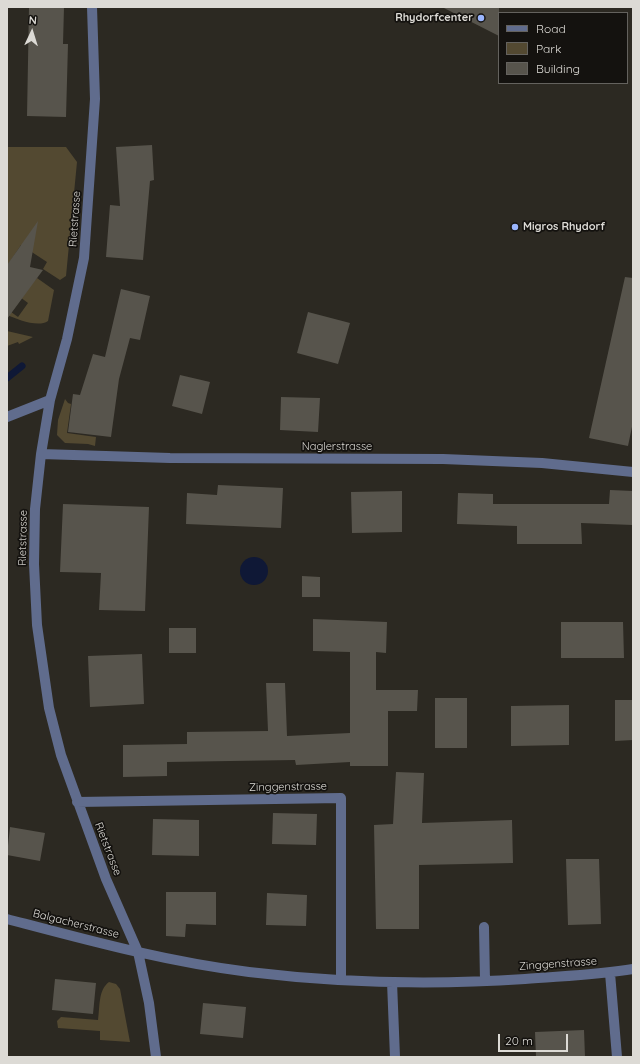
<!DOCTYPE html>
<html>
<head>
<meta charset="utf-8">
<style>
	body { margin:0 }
	#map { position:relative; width:640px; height:1064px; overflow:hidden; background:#2c2922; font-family:Quicksand,sans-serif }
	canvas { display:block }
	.frame { position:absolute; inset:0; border:8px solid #dcdad5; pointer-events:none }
	.legend { position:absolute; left:498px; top:12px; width:130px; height:72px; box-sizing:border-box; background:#14120f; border:1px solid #64625e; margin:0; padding:5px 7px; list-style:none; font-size:12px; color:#dcdad5 }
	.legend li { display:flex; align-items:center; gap:8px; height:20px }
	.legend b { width:20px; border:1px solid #64625e }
	.north { position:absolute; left:12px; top:12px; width:40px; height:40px; -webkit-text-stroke:3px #14120f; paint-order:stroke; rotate:4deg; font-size:11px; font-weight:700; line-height:16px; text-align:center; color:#dcdad5 }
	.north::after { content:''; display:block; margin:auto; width:14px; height:18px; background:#dcdad5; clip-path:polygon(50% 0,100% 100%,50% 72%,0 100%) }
	.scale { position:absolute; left:498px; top:1034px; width:70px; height:18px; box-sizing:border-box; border:2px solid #dcdad5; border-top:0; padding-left:5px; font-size:12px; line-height:14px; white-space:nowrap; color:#dcdad5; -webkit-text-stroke:3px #14120f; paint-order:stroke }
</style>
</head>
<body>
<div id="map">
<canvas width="640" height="1064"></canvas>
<div class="frame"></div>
<ul class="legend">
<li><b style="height:5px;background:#606c8d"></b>Road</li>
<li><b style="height:11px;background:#534931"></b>Park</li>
<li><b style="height:11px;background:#57544c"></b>Building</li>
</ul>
<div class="north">N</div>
<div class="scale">20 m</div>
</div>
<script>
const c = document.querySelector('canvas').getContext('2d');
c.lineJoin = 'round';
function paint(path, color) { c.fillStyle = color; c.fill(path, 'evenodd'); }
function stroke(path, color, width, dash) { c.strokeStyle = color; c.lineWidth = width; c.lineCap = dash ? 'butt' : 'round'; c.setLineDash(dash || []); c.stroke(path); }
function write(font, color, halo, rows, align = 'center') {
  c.font = font + ' Quicksand,sans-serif'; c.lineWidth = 3.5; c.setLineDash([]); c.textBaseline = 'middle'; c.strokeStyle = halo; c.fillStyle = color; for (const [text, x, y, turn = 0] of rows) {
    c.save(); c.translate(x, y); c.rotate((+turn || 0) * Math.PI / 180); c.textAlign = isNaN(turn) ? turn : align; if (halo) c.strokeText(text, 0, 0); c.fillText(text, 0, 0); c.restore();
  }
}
paint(new Path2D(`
	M 7,147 L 66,147 L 77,162 L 66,276 L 60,280 L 43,269 L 47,262 L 21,245 L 7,266 Z
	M 37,278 L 54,290 L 48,321 C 38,328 17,319 7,315 L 7,309 L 18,317 L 28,303 L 20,297 Z
	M 7,331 L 33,337 L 19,344 L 18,342 L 7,346 Z
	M 65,399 L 68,403 L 71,404 L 67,433 L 96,437 L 95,446 L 88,444 L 65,443 L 57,435 L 58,420 Z
	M 109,982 L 116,984 L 120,989 L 130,1042 L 100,1040 L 100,1031 L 58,1028 L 57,1021 L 61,1017 L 98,1020 C 100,1007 98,990 109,982 Z`), '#534931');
paint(new Path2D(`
	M240 571a14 14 0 1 1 28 0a14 14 0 1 1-28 0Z`), '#0f1836');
stroke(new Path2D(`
	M 7,378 L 22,366`), '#0f1836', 7);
paint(new Path2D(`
	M 29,7 L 64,7 L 63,44 L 68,44 L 66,117 L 27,116 Z
	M 442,7 L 499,7 L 499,36 Z
	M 152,145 L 154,180 L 150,181 L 143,260 L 106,257 L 110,205 L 120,206 L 116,147 Z
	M 38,221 L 30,267 L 43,270 L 7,319 L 7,265 Z
	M 625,277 L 633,278 L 633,422 L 628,446 L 589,438 Z
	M 121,289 L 150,296 L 140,340 L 130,338 L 119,379 L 111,437 L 68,432 L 73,394 L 80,395 L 93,354 L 105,357 Z
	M 308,312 L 350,323 L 338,364 L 297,353 Z
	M 180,375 L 210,382 L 202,414 L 172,406 Z
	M 281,397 L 320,398 L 318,432 L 280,430 Z
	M 218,485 L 283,488 L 281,528 L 186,524 L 187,493 L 217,495 Z
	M 610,490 L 633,491 L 633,525 L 581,523 L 582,544 L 517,544 L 517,526 L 457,524 L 458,493 L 493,494 L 493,504 L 609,504 Z
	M 402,491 L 402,532 L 352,533 L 351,492 Z
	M 63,504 L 149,507 L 145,611 L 99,610 L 101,573 L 60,572 Z
	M 302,576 L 320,577 L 320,597 L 302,597 Z
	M 313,619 L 387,622 L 386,653 L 376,652 L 376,690 L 418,690 L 417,711 L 388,711 L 388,766 L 350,766 L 350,762 L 296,765 L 295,760 L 167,762 L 167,776 L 123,777 L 123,745 L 187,744 L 187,732 L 268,731 L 266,683 L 285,683 L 287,736 L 350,733 L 350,652 L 313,651 Z
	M 561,622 L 623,622 L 624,658 L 561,658 Z
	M 169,628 L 196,628 L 196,653 L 169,653 Z
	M 142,654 L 144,704 L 90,707 L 88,656 Z
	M 435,698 L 467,698 L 467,748 L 435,748 Z
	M 615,700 L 633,700 L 633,740 L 615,741 Z
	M 569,705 L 569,745 L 511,746 L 511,706 Z
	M 396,772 L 424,773 L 422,823 L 512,820 L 513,863 L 419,865 L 419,929 L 376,929 L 374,825 L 393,824 Z
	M 273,813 L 317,814 L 316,845 L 272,844 Z
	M 153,819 L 199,820 L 199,856 L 152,855 Z
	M 10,827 L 45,833 L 40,861 L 7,855 Z
	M 566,859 L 599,859 L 601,924 L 568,925 Z
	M 166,892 L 216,892 L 216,925 L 186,924 L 185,937 L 166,936 Z
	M 267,893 L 307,895 L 306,926 L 266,925 Z
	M 55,979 L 96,983 L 93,1014 L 52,1010 Z
	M 203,1003 L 246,1007 L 243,1038 L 200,1034 Z
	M 584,1030 L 585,1057 L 536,1057 L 535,1032 Z`), '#57544c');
stroke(new Path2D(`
	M 92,7 L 95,99 L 84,258 L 67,339 L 50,400 L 41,454 L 35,509 L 34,564 L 37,625 L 49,708 L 61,755 L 106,879 L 138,952 L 149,1003 L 156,1057
	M 7,417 L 50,400
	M 41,454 L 170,458 L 443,459 L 542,463 L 633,472
	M 77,802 L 341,798 L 341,980
	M 7,919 C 87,940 167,962 249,972 C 340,983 434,985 525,979 C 561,976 598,975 633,969
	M 484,927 L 485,981
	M 610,973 L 617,1057
	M 392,982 L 395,1057`), '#606c8d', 10);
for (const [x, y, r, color] of [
	[481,18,4,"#9ab5fd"],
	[515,227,4,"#9ab5fd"]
]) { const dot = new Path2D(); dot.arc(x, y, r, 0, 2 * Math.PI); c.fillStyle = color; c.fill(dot); stroke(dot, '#14120f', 1.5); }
write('bold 11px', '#dcdad5', '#14120f', [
	["Rhydorfcenter",473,18],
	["Migros Rhydorf",523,227,"left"]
], 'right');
write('11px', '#dcdad5', '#14120f', [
	["Rietstrasse",75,219,-86],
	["Naglerstrasse",337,447],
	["Rietstrasse",23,538,-89],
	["Zinggenstrasse",288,787,-1],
	["Rietstrasse",108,849,69],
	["Balgacherstrasse",76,924,14],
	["Zinggenstrasse",558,964,-4]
]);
</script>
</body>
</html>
